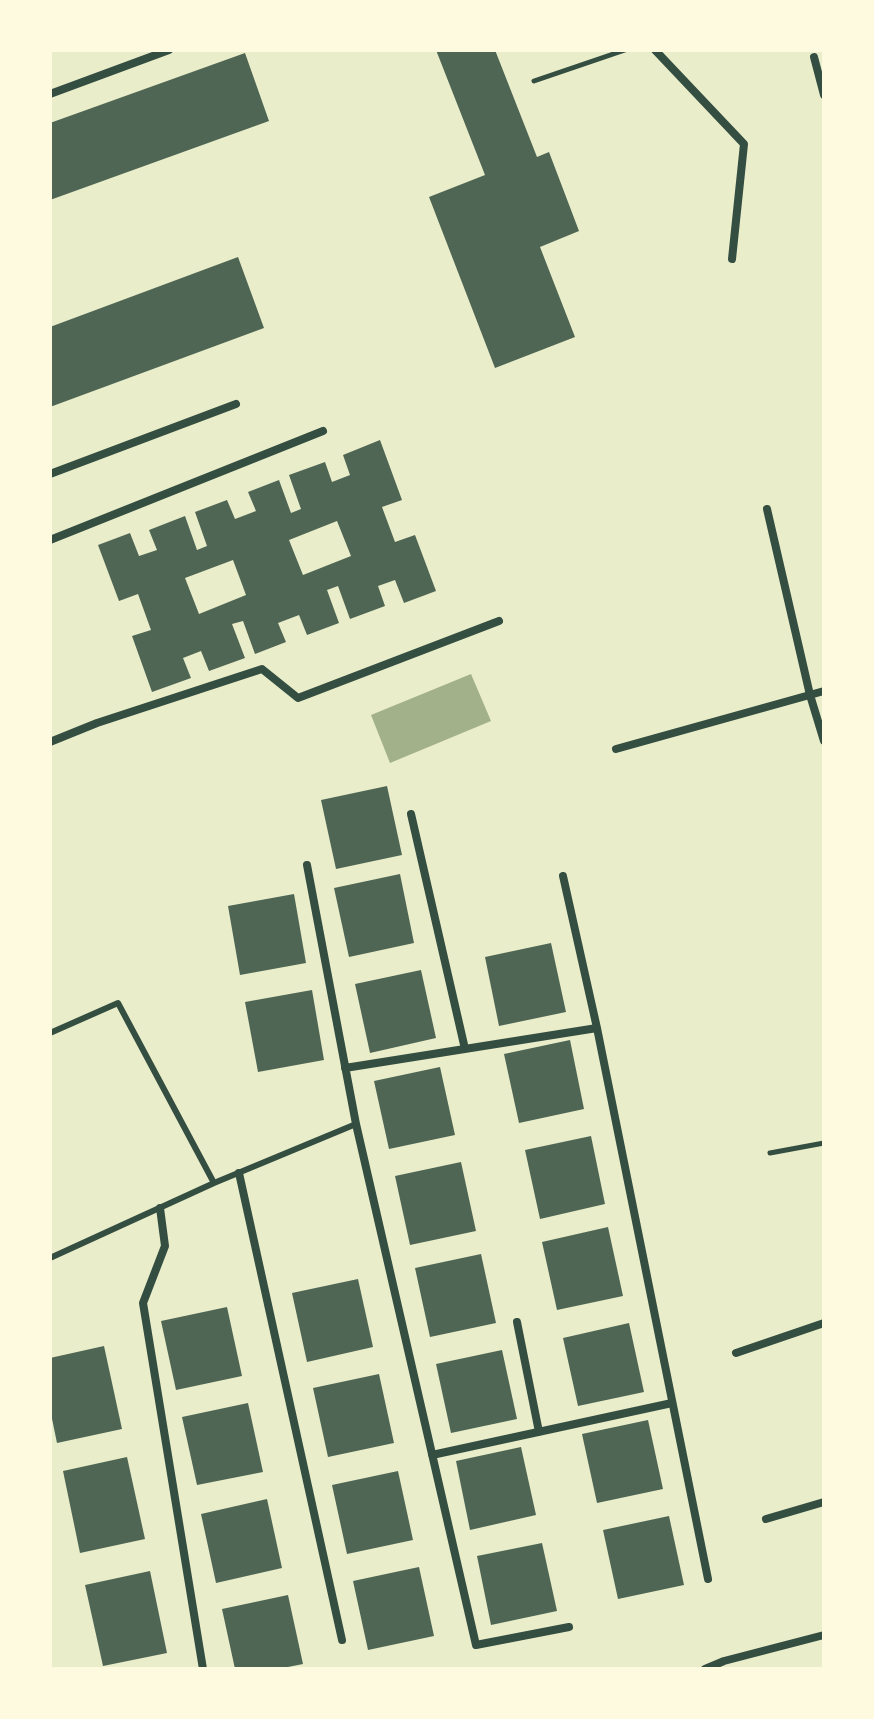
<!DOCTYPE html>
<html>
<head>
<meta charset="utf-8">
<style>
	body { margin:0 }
	#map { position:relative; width:874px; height:1719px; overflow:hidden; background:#e9edc9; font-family:"Asap Condensed",sans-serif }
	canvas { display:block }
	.frame { position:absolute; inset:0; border:52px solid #fefae0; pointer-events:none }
</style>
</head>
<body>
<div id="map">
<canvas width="874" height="1719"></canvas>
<div class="frame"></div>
</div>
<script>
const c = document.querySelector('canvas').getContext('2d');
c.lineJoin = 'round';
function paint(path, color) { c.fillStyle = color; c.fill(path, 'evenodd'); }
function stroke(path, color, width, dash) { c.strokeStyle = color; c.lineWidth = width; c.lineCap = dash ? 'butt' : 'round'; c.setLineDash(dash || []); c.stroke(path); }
paint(new Path2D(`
	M 471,674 L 491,721 L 390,763 L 371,715 Z`), '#a3b18a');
paint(new Path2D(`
	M 436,50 L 495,50 L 537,157 L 549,152 L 579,231 L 540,247 L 575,337 L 495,368 L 429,197 L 485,175 Z
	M 245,53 L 269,121 L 50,200 L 50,123 Z
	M 238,257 L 264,328 L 50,407 L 50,327 Z
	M 380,440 L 402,500 L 382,507 L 395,542 L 415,535 L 436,591 L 404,603 L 395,580 L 378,586 L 385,606 L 350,619 L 338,586 L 327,590 L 339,623 L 307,635 L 299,615 L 278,623 L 286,642 L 255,654 L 243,621 L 232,624 L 245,658 L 209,671 L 201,651 L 183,658 L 191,678 L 152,692 L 132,636 L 151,630 L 138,594 L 119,601 L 98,545 L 130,533 L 139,556 L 157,550 L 149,530 L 185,516 L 197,550 L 207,546 L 195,512 L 227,500 L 235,519 L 256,511 L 248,492 L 279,480 L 291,513 L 301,509 L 289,475 L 325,462 L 332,482 L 350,475 L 343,455 ZM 337,521 L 351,556 L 303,575 L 289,540 ZM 233,560 L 246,595 L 199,614 L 185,578 Z
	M 387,786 L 402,855 L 336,869 L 321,800 Z
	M 400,874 L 414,943 L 349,957 L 334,888 Z
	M 294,894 L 306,963 L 240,975 L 228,906 Z
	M 551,943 L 566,1012 L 499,1026 L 485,957 Z
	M 421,970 L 436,1038 L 370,1053 L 355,984 Z
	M 312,990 L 324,1060 L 258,1072 L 245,1002 Z
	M 570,1040 L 584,1109 L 519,1123 L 504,1054 Z
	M 440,1067 L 455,1135 L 389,1149 L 374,1081 Z
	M 591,1136 L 605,1204 L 540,1219 L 525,1150 Z
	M 461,1162 L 476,1231 L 410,1245 L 395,1176 Z
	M 608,1227 L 623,1296 L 557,1310 L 542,1242 Z
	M 481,1254 L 496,1323 L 430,1337 L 415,1268 Z
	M 358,1279 L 373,1347 L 307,1362 L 292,1293 Z
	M 227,1307 L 242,1376 L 176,1390 L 161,1321 Z
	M 629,1323 L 644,1392 L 578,1406 L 563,1338 Z
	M 104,1346 L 122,1429 L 57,1443 L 50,1409 L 50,1358 Z
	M 502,1350 L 517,1419 L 451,1433 L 436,1364 Z
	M 379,1374 L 394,1443 L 328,1457 L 313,1388 Z
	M 248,1403 L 263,1472 L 197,1485 L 182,1417 Z
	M 648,1420 L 663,1489 L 597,1503 L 582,1434 Z
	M 521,1447 L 536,1515 L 470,1530 L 456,1461 Z
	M 127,1457 L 145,1539 L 80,1553 L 63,1471 Z
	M 398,1471 L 413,1540 L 347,1554 L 332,1485 Z
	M 267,1499 L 282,1568 L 216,1583 L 201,1514 Z
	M 669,1516 L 684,1585 L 618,1599 L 603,1530 Z
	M 542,1543 L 557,1611 L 491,1625 L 477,1556 Z
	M 419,1567 L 434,1636 L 368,1650 L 353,1581 Z
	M 150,1571 L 167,1653 L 103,1666 L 85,1585 Z
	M 288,1595 L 303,1664 L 278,1669 L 235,1669 L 222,1609 Z`), '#4f6655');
stroke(new Path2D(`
	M 534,81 L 625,50
	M 770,1153 L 824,1143`), '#344e41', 5);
stroke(new Path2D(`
	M 50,1033 L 118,1003 L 214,1183
	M 50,1258 L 214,1183 L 356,1124`), '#344e41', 6);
stroke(new Path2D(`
	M 655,50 L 744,144 L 732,259
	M 814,57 L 824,95
	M 50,94 L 169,50
	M 50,474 L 236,404
	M 767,509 L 810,695 L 824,741
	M 50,540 L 323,431
	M 50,742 L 97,723 L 262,669 L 298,698 L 499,621
	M 616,749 L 824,691
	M 411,814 L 465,1049
	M 307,865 L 356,1124 L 476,1645 L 569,1627
	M 563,876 L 597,1028 L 708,1579
	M 345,1068 L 597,1028
	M 239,1173 L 342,1640
	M 160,1208 L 165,1246 L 143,1303 L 203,1669
	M 517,1322 L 539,1432
	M 736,1353 L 824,1323
	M 432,1455 L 672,1403
	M 766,1519 L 824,1502
	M 705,1669 L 724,1661 L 824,1635`), '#344e41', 8);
</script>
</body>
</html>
